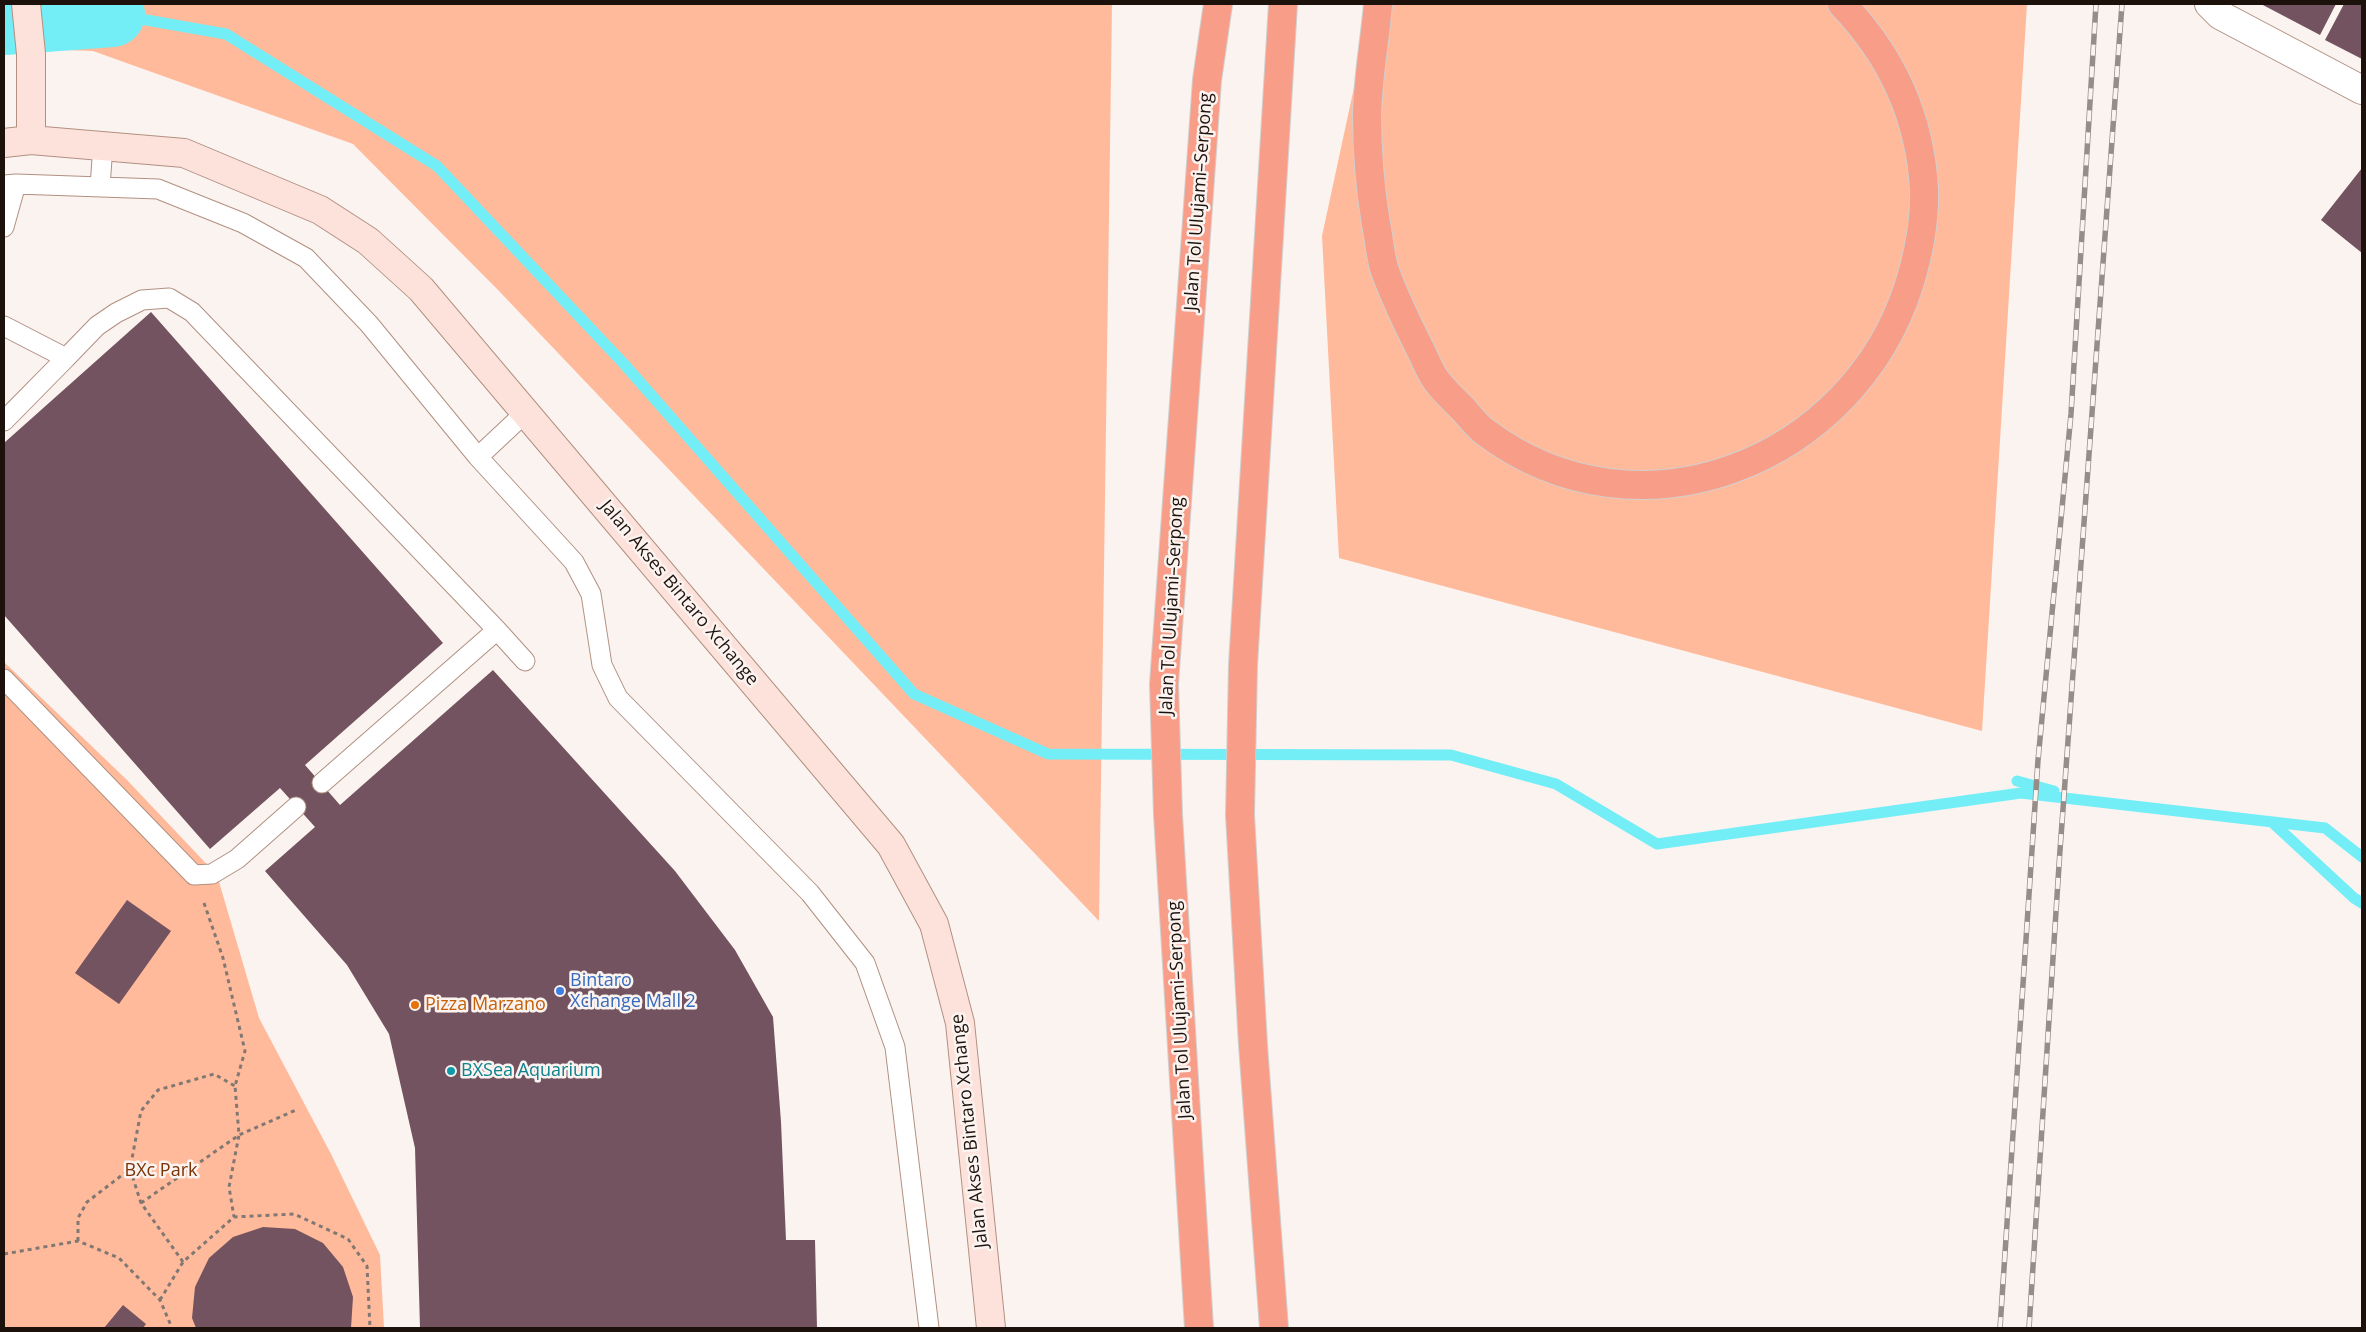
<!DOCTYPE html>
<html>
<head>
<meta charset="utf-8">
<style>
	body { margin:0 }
	#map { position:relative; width:2366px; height:1332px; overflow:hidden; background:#fbf3f0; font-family:"Open Sans",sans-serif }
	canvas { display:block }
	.frame { position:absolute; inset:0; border:5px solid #1d110b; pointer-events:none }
</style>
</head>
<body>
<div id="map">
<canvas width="2366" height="1332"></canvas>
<div class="frame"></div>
</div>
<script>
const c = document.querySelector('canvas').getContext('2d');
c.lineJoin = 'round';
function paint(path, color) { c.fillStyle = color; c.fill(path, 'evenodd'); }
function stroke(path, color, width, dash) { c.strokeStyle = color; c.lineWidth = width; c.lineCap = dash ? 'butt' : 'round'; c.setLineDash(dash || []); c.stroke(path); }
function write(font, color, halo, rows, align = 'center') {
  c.font = font + ' "Open Sans",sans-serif'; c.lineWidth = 5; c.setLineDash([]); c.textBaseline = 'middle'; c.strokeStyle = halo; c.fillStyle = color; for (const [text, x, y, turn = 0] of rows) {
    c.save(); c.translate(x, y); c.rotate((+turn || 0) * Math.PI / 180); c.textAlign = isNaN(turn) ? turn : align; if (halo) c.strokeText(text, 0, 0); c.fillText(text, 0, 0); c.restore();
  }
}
paint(new Path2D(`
	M 4,4 L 1112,4 L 1099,921 L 499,291 L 353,144 L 93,51 L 4,48 Z
	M 1372,4 L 2027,4 L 1982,731 L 1339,558 L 1322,236 Z
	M 4,662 L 127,780 L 217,875 L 259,1018 L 331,1154 L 380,1255 L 384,1328 L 4,1328 Z`), '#ffba9b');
stroke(new Path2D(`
	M 112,14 L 226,34 L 437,166 L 624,364 L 914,694 L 1048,754 L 1451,755 L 1556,784 L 1657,844 L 2021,793 L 2325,828 L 2362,857
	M 2017,781 L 2054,791
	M 2274,824 L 2354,898 L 2362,903`), '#73eef6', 11);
stroke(new Path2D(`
	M 4,22 L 112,14`), '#73eef6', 66);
paint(new Path2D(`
	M 2261,4 L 2336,4 L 2320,35 Z
	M 2344,4 L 2362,4 L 2362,59 L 2325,40 Z
	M 2362,168 L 2362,253 L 2321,220 Z
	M 151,312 L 443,643 L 305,765 L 340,805 L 493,670 L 675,871 L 735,950 L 773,1017 L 781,1122 L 786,1240 L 815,1240 L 817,1328 L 420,1328 L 415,1148 L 389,1034 L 347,965 L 265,871 L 315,827 L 280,788 L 210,849 L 4,615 L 4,443 Z
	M 127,900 L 171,931 L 119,1004 L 75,973 Z
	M 263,1227 L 295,1229 L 323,1243 L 343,1267 L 353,1297 L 351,1328 L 196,1328 L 192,1318 L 195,1287 L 209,1258 L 233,1237 Z
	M 123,1305 L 146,1324 L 143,1328 L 104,1328 Z`), '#72535f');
const service = new Path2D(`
	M 4,185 L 16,184 L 158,189 L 243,223 L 306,258 L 369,324 L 478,457 L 574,562 L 591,594 L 602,665 L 618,698 L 810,893 L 865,963 L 895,1047 L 929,1328
	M 100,187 L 103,145
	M 4,227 L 16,184
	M 4,326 L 66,358 L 97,326 L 116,313 L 142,300 L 169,298 L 192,312 L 497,630 L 322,783
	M 4,421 L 66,358
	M 478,457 L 526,412
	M 497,630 L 525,661
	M 4,679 L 194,875 L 212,874 L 237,859 L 296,807`);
const minor = new Path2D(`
	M 2209,4 L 2220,15 L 2362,90`);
const secondary = new Path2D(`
	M 26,4 L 31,54 L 31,140
	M 4,143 L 31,140 L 184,153 L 320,210 L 368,241 L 421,289 L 891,845 L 934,924 L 960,1023 L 991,1328`);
const motorway = new Path2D(`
	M 1378,4 C 1375,40 1368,77 1367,114 C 1367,150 1370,188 1376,224 C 1379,238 1380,254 1384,268 C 1394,297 1408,325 1421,351 C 1426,361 1430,372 1436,380 C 1444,391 1454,400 1463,409 C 1470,417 1477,426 1485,432 C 1639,548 1853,462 1909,285 C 1919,253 1925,223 1924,189 C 1920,117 1892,56 1842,4
	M 1199,1328 L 1168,815 L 1164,684 L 1207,80 L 1218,4
	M 1274,1328 L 1253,1045 L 1240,815 L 1243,665 L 1283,4`);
stroke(service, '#b19081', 21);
stroke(minor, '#b19081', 30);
stroke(secondary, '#b19081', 30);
stroke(motorway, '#d2cfce', 30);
stroke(new Path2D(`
	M 204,903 L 223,958 L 245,1051 L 235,1086 L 239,1135 L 229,1187 L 234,1217
	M 141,1203 L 239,1135 L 296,1110
	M 78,1241 L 78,1218 L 87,1202 L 130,1169
	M 4,1254 L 78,1241 L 119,1258 L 160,1300 L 172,1328
	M 183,1262 L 141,1203 L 130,1169 L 141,1111 L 158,1090 L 214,1074 L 235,1086
	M 160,1300 L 183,1262 L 234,1217 L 294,1214 L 348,1239 L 367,1266 L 370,1328`), '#827873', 3, [4, 4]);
stroke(service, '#fff', 19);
stroke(minor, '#fff', 28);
stroke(secondary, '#fde2db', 28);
stroke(motorway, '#f89d88', 28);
const rail = new Path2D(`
	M 2000,1328 L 2038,760 L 2071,414 L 2096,4
	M 2029,1328 L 2060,850 L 2122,4`);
stroke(rail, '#978d88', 5.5);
stroke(rail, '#fbf3f0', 4, [11]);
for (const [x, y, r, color] of [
	[560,991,5,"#3f7fe0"],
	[415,1005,5,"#e8710a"],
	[451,1071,5,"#0f9aa8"]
]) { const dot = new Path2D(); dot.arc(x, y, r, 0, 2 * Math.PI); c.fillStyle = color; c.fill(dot); stroke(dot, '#fbf3f0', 2); }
write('18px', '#1d110b', '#fbf3f0', [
	["Jalan Tol Ulujami–Serpong",1199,202,-86],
	["Jalan Akses Bintaro Xchange",679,593,50],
	["Jalan Tol Ulujami–Serpong",1172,606,-87],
	["Jalan Tol Ulujami–Serpong",1180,1010,-93],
	["Jalan Akses Bintaro Xchange",970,1131,-96]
]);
write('18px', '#366cbe', '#fbf3f0', [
	["Bintaro",570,981],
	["Xchange Mall 2",570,1002]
], 'left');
write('18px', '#c56008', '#fbf3f0', [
	["Pizza Marzano",425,1005]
], 'left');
write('18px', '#0d838f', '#fbf3f0', [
	["BXSea Aquarium",461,1071]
], 'left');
write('18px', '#7a3206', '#fbf3f0', [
	["BXc Park",161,1171]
]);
</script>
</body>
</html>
